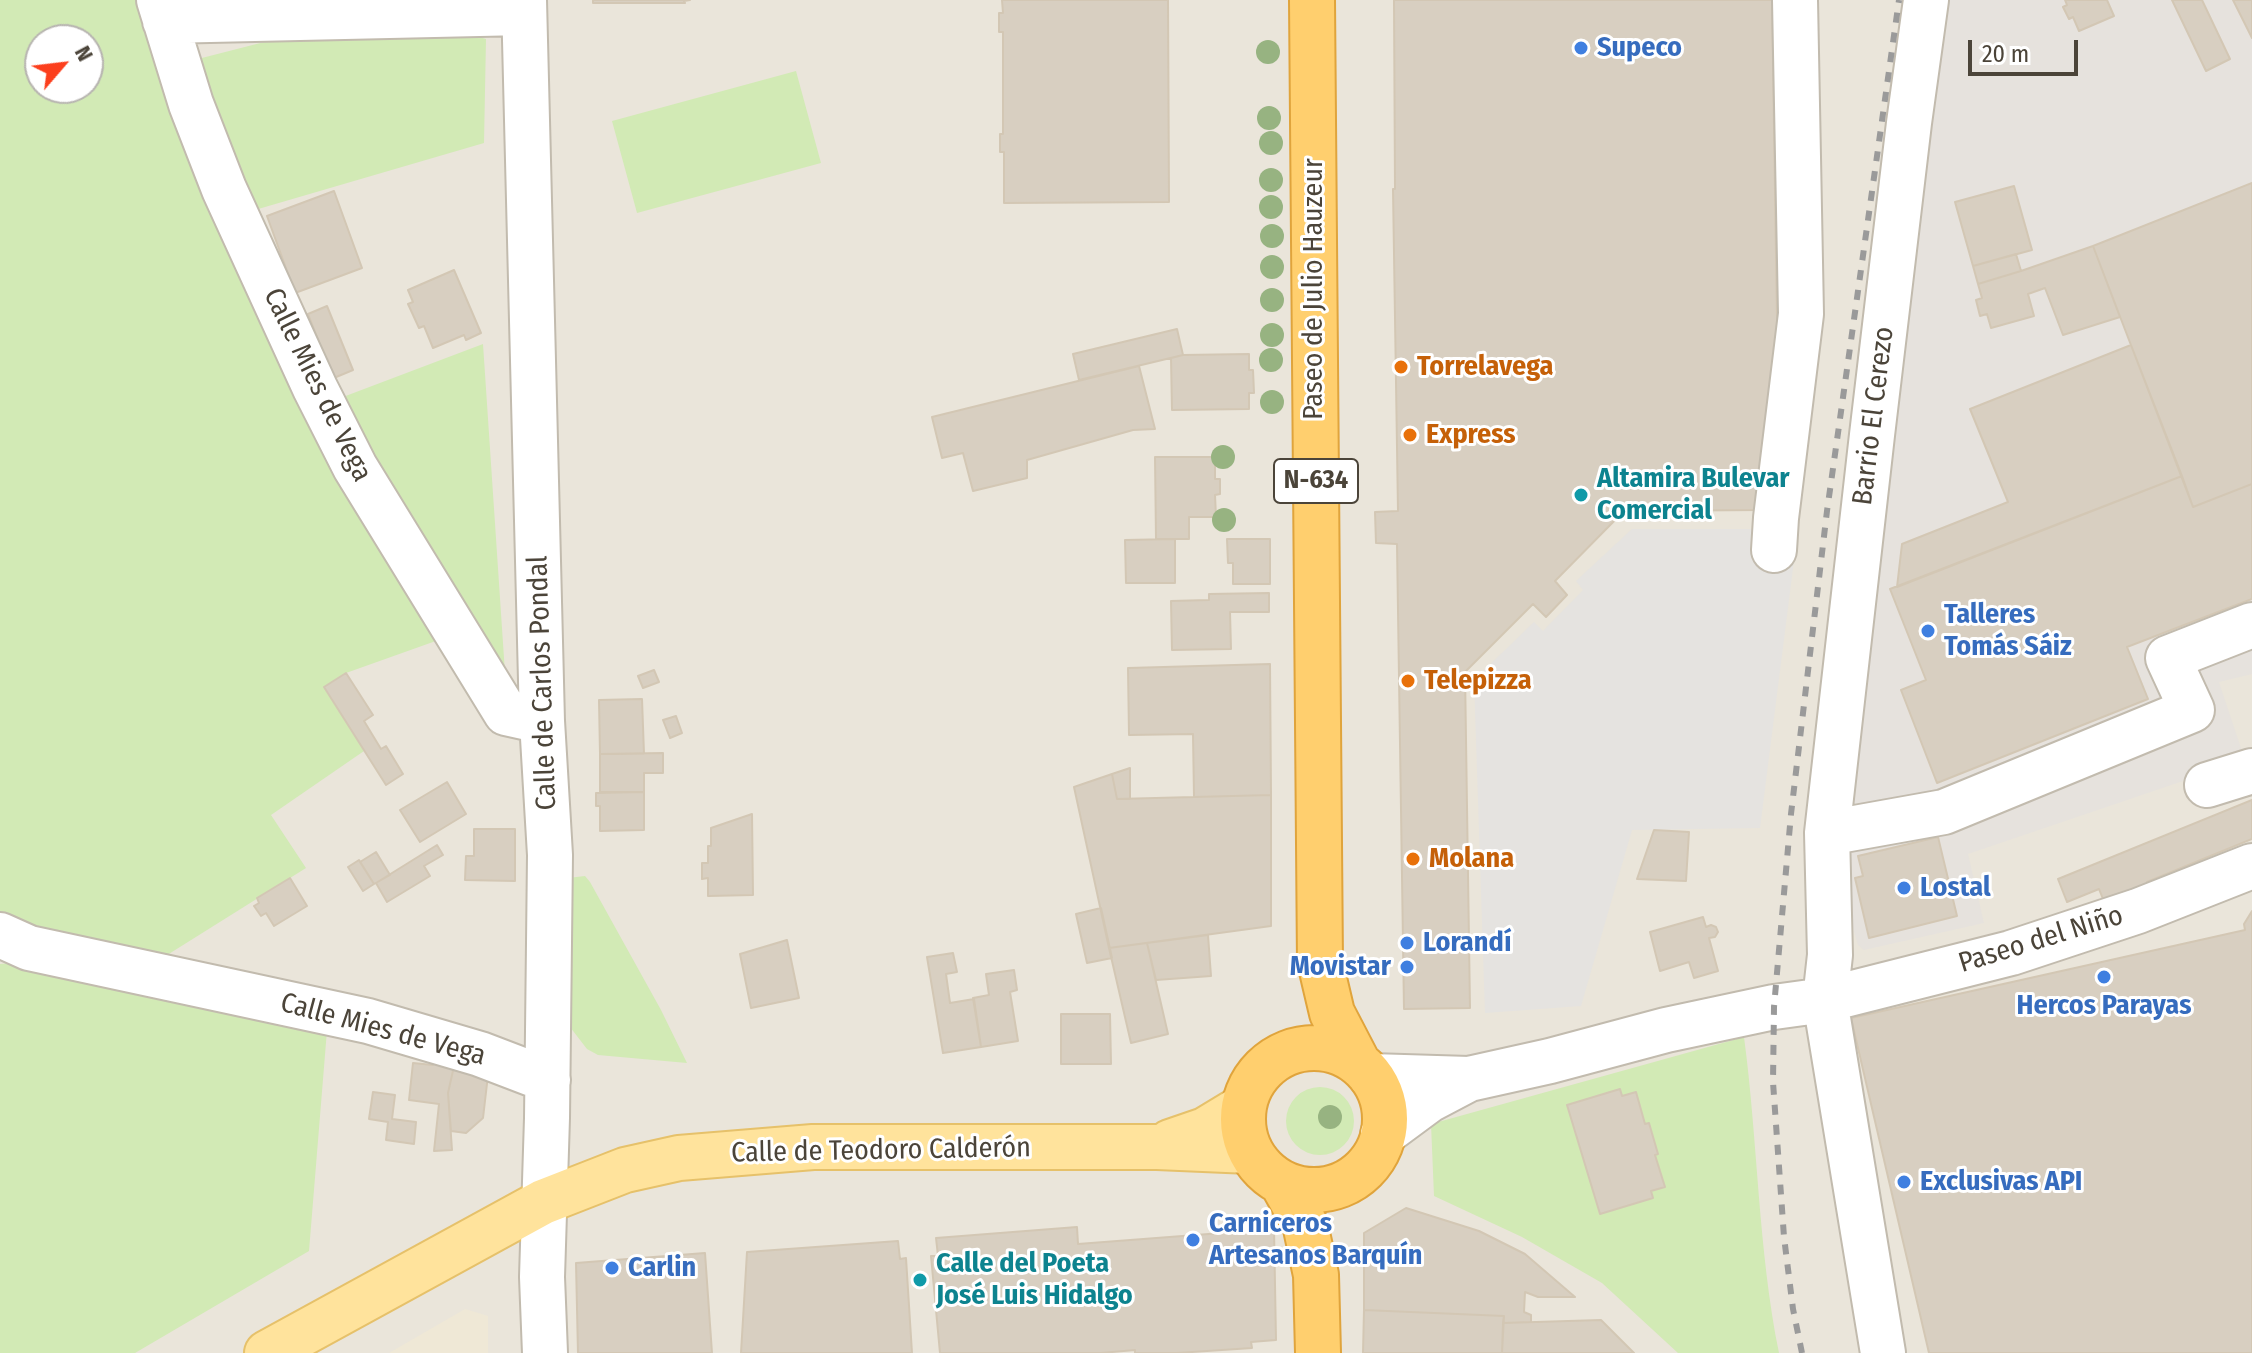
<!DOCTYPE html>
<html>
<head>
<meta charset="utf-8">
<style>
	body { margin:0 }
	#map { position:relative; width:2252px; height:1353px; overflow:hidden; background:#f6f3ec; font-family:"Fira Sans Condensed",sans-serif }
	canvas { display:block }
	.north { position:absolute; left:24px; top:24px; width:80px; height:80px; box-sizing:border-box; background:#fff; border:2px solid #b7b4b0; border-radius:50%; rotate:62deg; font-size:22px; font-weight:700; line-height:32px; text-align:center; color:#4b4439 }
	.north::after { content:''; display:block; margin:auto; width:28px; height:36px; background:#fc3f1d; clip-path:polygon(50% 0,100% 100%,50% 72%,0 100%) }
	.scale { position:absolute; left:1968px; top:40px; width:110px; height:36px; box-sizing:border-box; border:4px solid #4b4439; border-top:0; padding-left:10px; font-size:24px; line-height:28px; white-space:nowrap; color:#4b4439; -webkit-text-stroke:6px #fff; paint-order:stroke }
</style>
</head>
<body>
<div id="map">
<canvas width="2252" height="1353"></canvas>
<div class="north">N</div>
<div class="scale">20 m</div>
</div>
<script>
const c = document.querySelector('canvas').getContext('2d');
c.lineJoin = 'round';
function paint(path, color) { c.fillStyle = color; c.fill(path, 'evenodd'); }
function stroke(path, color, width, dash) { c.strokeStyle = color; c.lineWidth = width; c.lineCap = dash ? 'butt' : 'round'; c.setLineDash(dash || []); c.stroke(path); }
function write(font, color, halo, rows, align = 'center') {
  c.font = font + ' "Fira Sans Condensed",sans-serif'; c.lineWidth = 6; c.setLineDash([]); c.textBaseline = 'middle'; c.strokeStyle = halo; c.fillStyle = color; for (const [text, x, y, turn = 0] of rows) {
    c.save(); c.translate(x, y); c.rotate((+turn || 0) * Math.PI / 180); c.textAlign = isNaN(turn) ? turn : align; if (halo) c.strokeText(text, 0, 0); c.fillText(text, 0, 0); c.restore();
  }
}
paint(new Path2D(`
	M 0,0 L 2252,0 L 2252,1353 L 0,1353 ZM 40,40 L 88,40 L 88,88 L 40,88 Z`), '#eae5da');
paint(new Path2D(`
	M 1942,0 L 2252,0 L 2252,674 L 2219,682 L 2245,760 L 1968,854 L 1984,923 L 1864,950 L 1858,945 L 1848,911 L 1843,862 Z`), '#e6e2dd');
paint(new Path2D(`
	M 465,1309 L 488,1316 L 488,1353 L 389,1353 Z`), '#efe8d6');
paint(new Path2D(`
	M 0,0 L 150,0 L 447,637 L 346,673 L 325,687 L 364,751 L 271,815 L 306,868 L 156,962 L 0,920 ZM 40,40 L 88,40 L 88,88 L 40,88 Z
	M 315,29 L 473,35 L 486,39 L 484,143 L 248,212 L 194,60 Z
	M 796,71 L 821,163 L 637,213 L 612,121 Z
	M 483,344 L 505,673 L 335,400 Z
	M 585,876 L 590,882 L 661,1010 L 687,1063 L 598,1055 L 587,1049 L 570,1027 L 568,878 Z
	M 25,962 L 328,1018 L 309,1251 L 135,1353 L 0,1353 L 0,964 Z
	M 1744,1037 C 1758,1142 1758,1249 1779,1353 L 1678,1353 L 1602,1283 L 1522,1237 L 1434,1196 L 1431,1124 Z
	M1286 1121a34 34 0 1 1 68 0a34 34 0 1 1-68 0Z`), '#d2eab5');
paint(new Path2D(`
	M 1632,529 L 1798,529 L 1760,828 L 1632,830 L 1581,1006 L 1485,1013 L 1474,680 L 1534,622 L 1543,631 L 1583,590 L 1576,581 Z`), '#e5e3e0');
const building = new Path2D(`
	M 593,0 L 690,0 L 684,1 L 685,3 L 593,3 Z
	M 1002,0 L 1168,0 L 1169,202 L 1004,203 L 1004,152 L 1000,152 L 1000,134 L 1003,134 L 1003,32 L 999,32 L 999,13 L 1003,13 Z
	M 1394,0 L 1772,0 L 1778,382 L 1763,510 L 1624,511 L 1555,581 L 1567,595 L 1546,617 L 1533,604 L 1465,672 L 1470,1008 L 1404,1009 L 1397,544 L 1376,543 L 1375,512 L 1398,511 L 1393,189 L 1395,189 Z
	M 2065,0 L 2107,0 L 2114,16 L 2079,31 L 2073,17 L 2069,19 L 2063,7 L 2067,5 Z
	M 2172,0 L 2202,0 L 2230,59 L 2206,71 Z
	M 2233,0 L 2252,0 L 2252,38 Z
	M 2252,183 L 2252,484 L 2193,507 L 2093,246 Z
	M 2014,186 L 2032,250 L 1973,266 L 1955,202 Z
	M 334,191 L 362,268 L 295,293 L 267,216 Z
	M 2093,246 L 2120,317 L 2063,335 L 2045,288 L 2028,294 L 2034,316 L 1991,328 L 1987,314 L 1980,316 L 1976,300 L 1982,298 L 1978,284 L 2021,271 Z
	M 2016,254 L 2021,271 L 1978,284 L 1973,266 Z
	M 454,270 L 481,333 L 466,340 L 464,335 L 433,348 L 424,326 L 419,328 L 408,304 L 413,302 L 408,290 Z
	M 327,306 L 353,370 L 329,380 L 315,344 L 319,342 L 308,314 Z
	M 1177,329 L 1183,355 L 1079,380 L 1073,354 Z
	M 2131,345 L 2182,476 L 1897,587 L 1902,544 L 2008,502 L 1970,409 Z
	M 1249,354 L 1249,370 L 1253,370 L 1254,393 L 1249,393 L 1249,409 L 1172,410 L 1171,358 L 1183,355 Z
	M 1139,366 L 1155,429 L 1133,430 L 1027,460 L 1027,478 L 973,491 L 963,453 L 942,458 L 932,417 Z
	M 1155,457 L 1215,457 L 1215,479 L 1220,479 L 1220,494 L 1215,495 L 1216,517 L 1189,517 L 1189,539 L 1156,539 Z
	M 2182,476 L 2193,507 L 2252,484 L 2252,599 L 2127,647 L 2148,699 L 1937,783 L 1901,690 L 1926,680 L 1890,589 Z
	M 1175,539 L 1175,583 L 1126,583 L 1125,540 Z
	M 1227,539 L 1270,539 L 1270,584 L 1233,584 L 1233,563 L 1228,563 Z
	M 1269,593 L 1269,612 L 1230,612 L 1231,649 L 1172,650 L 1171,601 L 1209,600 L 1209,594 Z
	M 1270,664 L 1271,795 L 1194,797 L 1193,734 L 1129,735 L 1128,668 Z
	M 654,670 L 659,682 L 643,688 L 638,676 Z
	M 346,673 L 373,715 L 364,721 L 381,749 L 386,746 L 403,774 L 386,785 L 324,687 Z
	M 642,699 L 644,754 L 600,754 L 599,700 Z
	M 676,716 L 682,733 L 670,738 L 663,720 Z
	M 663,753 L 663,773 L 644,773 L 644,792 L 600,792 L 600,754 Z
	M 1130,768 L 1130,799 L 1117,799 L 1112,774 Z
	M 1112,774 L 1117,799 L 1271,795 L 1271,926 L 1109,948 L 1074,787 Z
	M 447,782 L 466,814 L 420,842 L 400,810 Z
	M 644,792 L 644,830 L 600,831 L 600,806 L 596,806 L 596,793 Z
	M 2252,800 L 2252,839 L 2147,882 L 2148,885 L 2106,901 L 2103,899 L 2099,889 L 2067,902 L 2058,879 Z
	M 752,814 L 753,895 L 708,896 L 708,878 L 702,879 L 702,863 L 708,863 L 708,846 L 711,846 L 711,828 Z
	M 474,829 L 515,829 L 515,881 L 465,880 L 466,856 L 474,856 Z
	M 1654,830 L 1689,832 L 1686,881 L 1637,879 Z
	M 1938,837 L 1957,916 L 1869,938 L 1855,878 L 1863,876 L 1858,856 Z
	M 437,845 L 443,855 L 424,866 L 430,876 L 387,902 L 376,883 Z
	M 376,852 L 390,875 L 374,884 L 360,862 Z
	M 359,860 L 374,884 L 363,891 L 348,867 Z
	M 290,878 L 307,906 L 274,926 L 266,913 L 261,916 L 254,906 L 259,903 L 257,898 Z
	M 1101,908 L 1112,958 L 1087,963 L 1076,914 Z
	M 2252,911 L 2252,1353 L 1929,1353 L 1851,1018 L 2245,930 L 2244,924 Z
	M 1703,917 L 1706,927 L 1711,925 L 1716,927 L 1718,932 L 1715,937 L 1709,938 L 1718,971 L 1694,978 L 1689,962 L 1660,971 L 1650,932 Z
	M 1208,935 L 1211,976 L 1156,980 L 1147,943 Z
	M 787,940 L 799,998 L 751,1008 L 740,954 Z
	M 1147,943 L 1168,1034 L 1131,1043 L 1109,948 Z
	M 953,953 L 957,972 L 946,974 L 950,1003 L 974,999 L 981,1047 L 943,1053 L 927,957 Z
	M 1014,970 L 1017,990 L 1010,992 L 1018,1041 L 981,1047 L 973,998 L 989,995 L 986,974 Z
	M 1061,1014 L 1110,1014 L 1111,1064 L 1061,1064 Z
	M 457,1053 L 448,1093 L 452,1150 L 434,1151 L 439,1104 L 409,1100 L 413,1063 L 433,1065 L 436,1060 Z
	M 457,1053 L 488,1075 L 483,1118 L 466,1133 L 451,1131 L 448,1093 Z
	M 1620,1089 L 1622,1096 L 1636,1092 L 1645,1124 L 1649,1123 L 1658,1154 L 1655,1155 L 1665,1187 L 1651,1191 L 1653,1198 L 1600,1214 L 1567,1105 Z
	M 373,1092 L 395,1095 L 392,1119 L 416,1122 L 414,1144 L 386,1140 L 388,1122 L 369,1119 Z
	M 1406,1208 L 1479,1231 L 1525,1254 L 1575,1297 L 1538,1297 L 1525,1292 L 1524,1312 L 1531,1315 L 1531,1322 L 1503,1323 L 1504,1316 L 1364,1310 L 1364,1233 Z
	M 1077,1227 L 1078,1244 L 1274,1229 L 1276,1340 L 1251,1342 L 1252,1348 L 1177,1353 L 1135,1353 L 1135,1350 L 1101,1353 L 940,1353 L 931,1256 L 938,1256 L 936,1238 Z
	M 898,1241 L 900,1259 L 906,1258 L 912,1353 L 741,1353 L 747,1252 Z
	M 705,1253 L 712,1353 L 578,1353 L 576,1263 Z
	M 1364,1310 L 1504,1316 L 1502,1353 L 1363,1353 Z
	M 1601,1320 L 1634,1353 L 1502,1353 L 1503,1323 Z`);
paint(building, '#d8cfc1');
stroke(building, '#d3c7b4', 2);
const minor = new Path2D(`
	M 159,0 L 191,104 L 224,189 L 315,388 L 355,467 L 506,713 L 542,721
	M 524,0 L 542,721 L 550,855 L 547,1118 L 542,1277 L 545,1353
	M 165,21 L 524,13
	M 1774,550 L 1776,518 L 1801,314 L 1795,0
	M 2207,785 L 2252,771
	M 1827,833 L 1944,812 L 2192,710 L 2168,658 L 2252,625
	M 0,935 L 29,948 L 368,1021 L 480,1054 L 548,1080
	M 1371,1076 L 1469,1079 L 1550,1061 L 1666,1030 L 1774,1007 L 1825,1000 L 2011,953 L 2138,911 L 2252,866
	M 1383,1134 L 1429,1100 L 1467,1080
	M 1883,1353 L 1825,1000 L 1830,955 L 1827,833 L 1872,435 L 1909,123 L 1926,0`);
const major = new Path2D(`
	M 1170,1142 L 1205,1130 L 1243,1107
	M 267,1353 L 543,1202 L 625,1170 L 679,1158 L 813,1147 L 1157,1147 L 1250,1151`);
const highway = new Path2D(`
	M 1312,0 L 1320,962 L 1332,1013 L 1357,1061
	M1243 1119a71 71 0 1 1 142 0a71 71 0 1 1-142 0Z
	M 1282,1183 L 1305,1224 L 1316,1275 L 1318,1353`);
stroke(minor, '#c2bbae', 48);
stroke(major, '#e6c16a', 48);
stroke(highway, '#e0a43c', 48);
stroke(minor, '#fff', 44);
stroke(major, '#ffe39c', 44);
stroke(highway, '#ffcf6e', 44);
stroke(new Path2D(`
	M 1802,1353 L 1793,1309 L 1784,1237 L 1773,1082 L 1774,1007 L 1791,814 L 1827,511 L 1899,0`), '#9a9a9a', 6, [10, 10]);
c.fillStyle = '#97b381';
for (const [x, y] of [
	[1268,52],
	[1269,118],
	[1271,143],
	[1271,180],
	[1271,207],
	[1272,236],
	[1272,267],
	[1272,300],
	[1272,335],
	[1271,360],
	[1272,402],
	[1223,457],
	[1224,520],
	[1330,1117]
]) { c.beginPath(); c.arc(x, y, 12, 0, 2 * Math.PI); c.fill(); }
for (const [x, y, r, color] of [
	[1581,48,8,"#3f7fe0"],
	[1401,367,8,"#e8710a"],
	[1410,435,8,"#e8710a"],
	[1581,495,8,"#0f9aa8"],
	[1928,631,8,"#3f7fe0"],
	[1408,681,8,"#e8710a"],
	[1413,859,8,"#e8710a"],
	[1904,888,8,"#3f7fe0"],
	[1407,943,8,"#3f7fe0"],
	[1407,967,8,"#3f7fe0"],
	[2104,977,8,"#3f7fe0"],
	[1904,1182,8,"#3f7fe0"],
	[1193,1240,8,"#3f7fe0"],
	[612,1268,8,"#3f7fe0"],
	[920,1280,8,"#0f9aa8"]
]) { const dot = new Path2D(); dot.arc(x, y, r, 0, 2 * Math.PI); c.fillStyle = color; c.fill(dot); stroke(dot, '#fff', 3); }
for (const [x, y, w] of [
	[1316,481,84]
]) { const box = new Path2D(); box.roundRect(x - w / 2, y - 22, w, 44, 6); c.fillStyle = '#fff'; c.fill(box); stroke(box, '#4b4439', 2); }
write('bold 26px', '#4b4439', null, [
	["N-634",1316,481]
]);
write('bold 28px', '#366cbe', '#fff', [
	["Supeco",1597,48],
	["Talleres",1944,615],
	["Tomás Sáiz",1944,647],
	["Lostal",1920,888],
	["Lorandí",1423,943],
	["Movistar",1391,967,"right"],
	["Hercos Parayas",2104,1006,"center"],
	["Exclusivas API",1920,1182],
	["Carniceros",1209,1224],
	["Artesanos Barquín",1209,1256],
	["Carlin",628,1268]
], 'left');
write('28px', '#4b4439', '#fff', [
	["Paseo de Julio Hauzeur",1314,289,-90],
	["Calle Mies de Vega",317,385,64],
	["Barrio El Cerezo",1874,416,-83],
	["Calle de Carlos Pondal",543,683,-92],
	["Paseo del Niño",2041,940,-17],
	["Calle Mies de Vega",383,1030,15],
	["Calle de Teodoro Calderón",881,1151,-1]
]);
write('bold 28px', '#c56008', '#fff', [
	["Torrelavega",1417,367],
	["Express",1426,435],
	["Telepizza",1424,681],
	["Molana",1429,859]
], 'left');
write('bold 28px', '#0d838f', '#fff', [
	["Altamira Bulevar",1597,479],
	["Comercial",1597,511],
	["Calle del Poeta",936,1264],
	["José Luis Hidalgo",936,1296]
], 'left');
</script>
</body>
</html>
